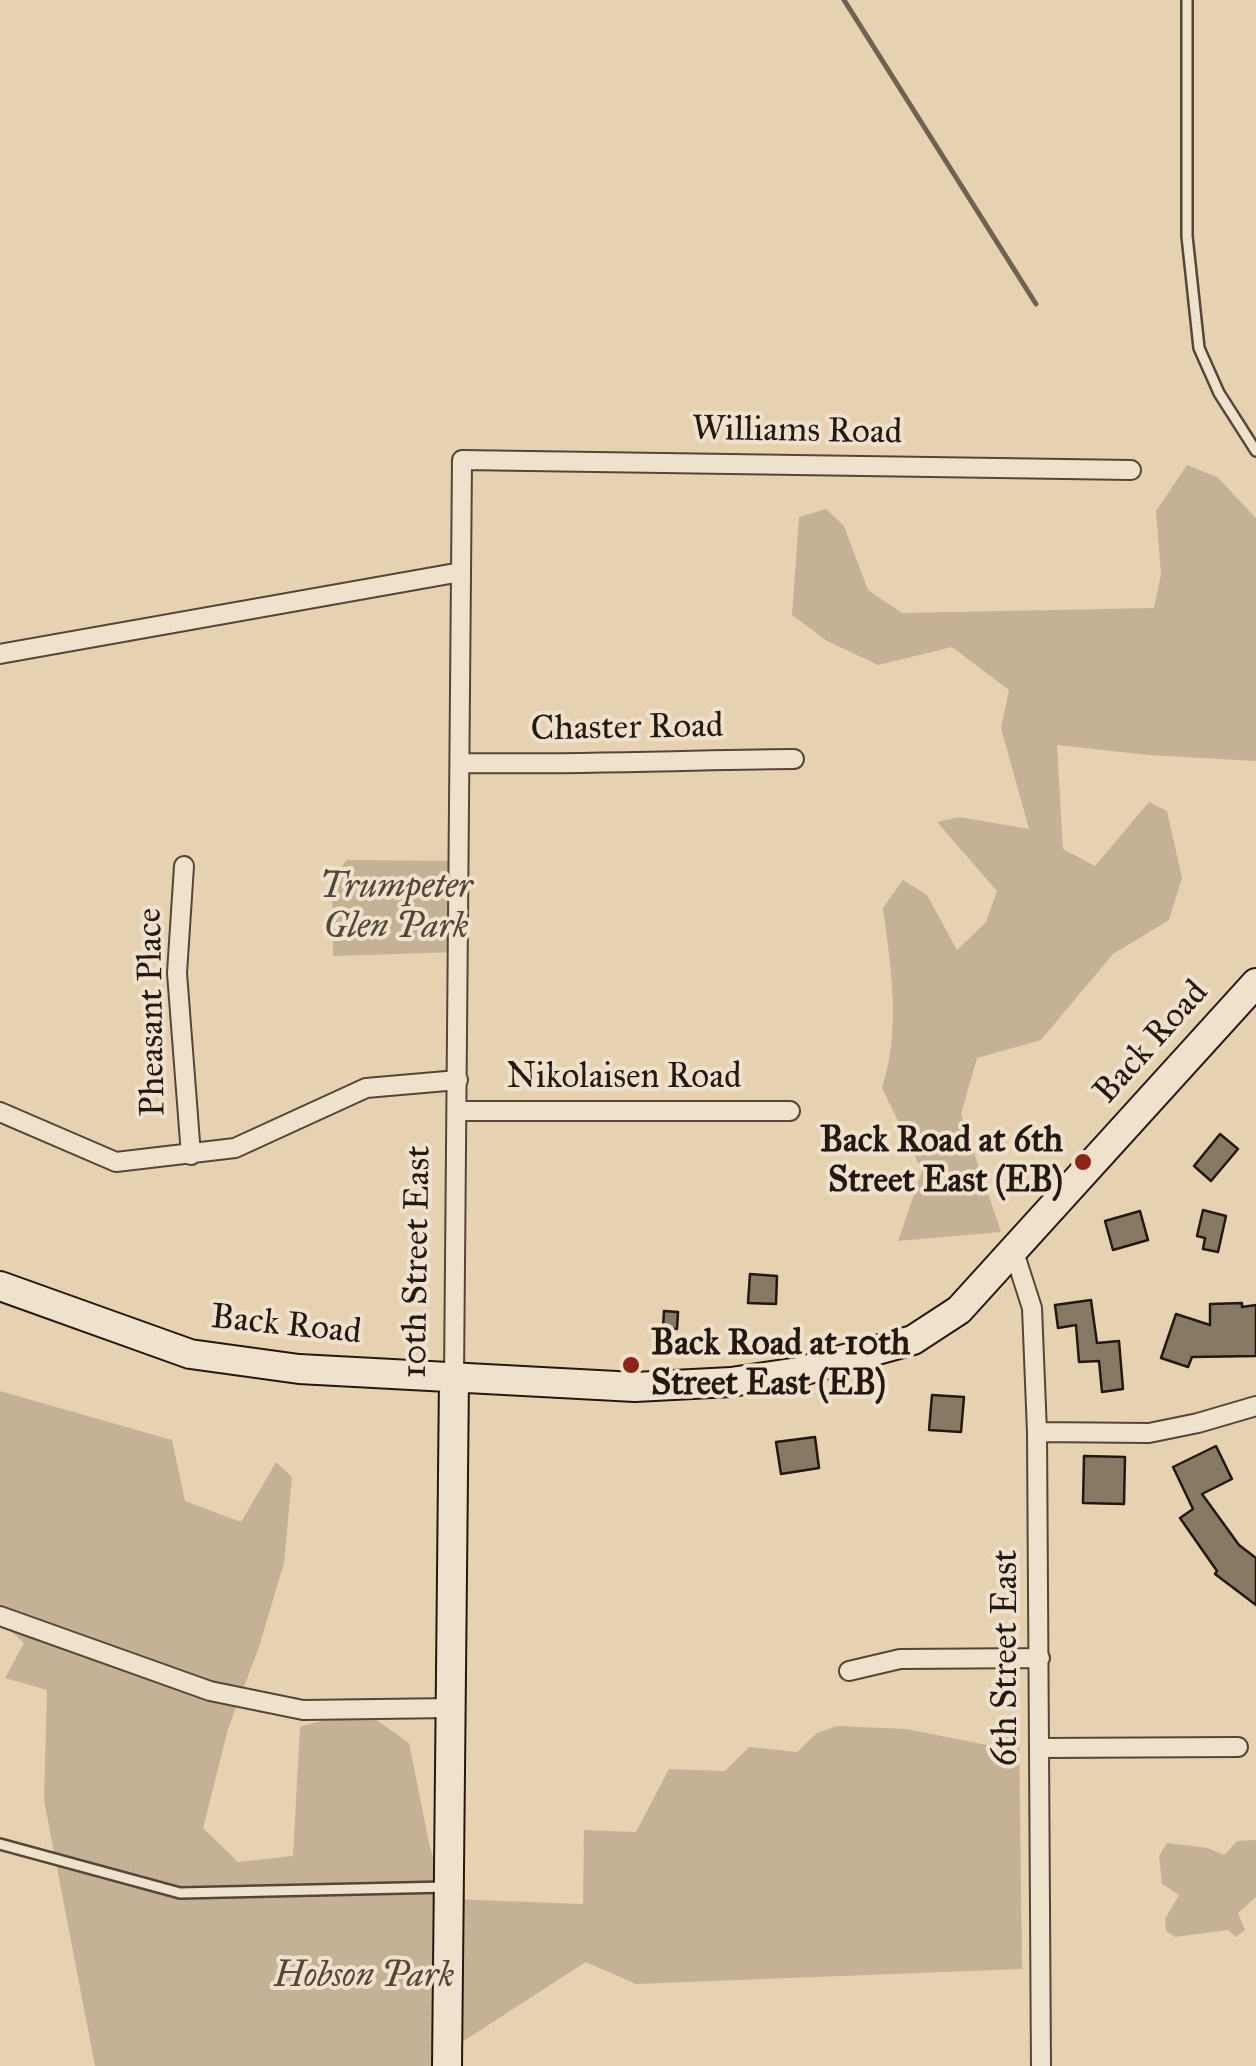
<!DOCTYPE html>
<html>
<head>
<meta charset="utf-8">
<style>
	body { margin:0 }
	canvas { display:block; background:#e6d1b1 }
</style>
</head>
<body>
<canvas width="1256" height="2066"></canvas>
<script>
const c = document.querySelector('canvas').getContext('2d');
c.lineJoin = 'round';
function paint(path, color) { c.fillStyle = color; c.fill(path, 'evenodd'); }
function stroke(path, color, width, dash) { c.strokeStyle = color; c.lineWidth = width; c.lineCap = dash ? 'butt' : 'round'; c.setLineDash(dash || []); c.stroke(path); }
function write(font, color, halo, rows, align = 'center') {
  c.font = font + ' "IM FELL Great Primer",serif'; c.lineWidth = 8; c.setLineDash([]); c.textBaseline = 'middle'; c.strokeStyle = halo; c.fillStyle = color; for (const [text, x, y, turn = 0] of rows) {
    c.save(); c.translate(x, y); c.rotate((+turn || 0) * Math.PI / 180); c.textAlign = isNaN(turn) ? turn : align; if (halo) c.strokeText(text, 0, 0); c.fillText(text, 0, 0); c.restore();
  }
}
paint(new Path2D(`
	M 1187,465 L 1217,477 L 1256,518 L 1256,761 L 1148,755 L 1057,745 L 1063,849 L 1095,866 L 1149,802 L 1167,811 L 1182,878 L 1169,920 L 1113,954 L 1041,1040 L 977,1058 L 961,1114 L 1001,1232 L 898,1241 L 922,1171 L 882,1088 C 901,1028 891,969 883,908 L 903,880 L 927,895 L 957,950 L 986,922 L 997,891 L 937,822 L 959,817 L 1029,829 L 1001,728 L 1009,690 L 952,647 L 878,665 L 827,641 L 792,615 L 799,517 L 826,509 L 844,526 L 868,590 L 902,613 L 1154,608 L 1161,574 L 1156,511 Z
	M 347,860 L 460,861 L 459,952 L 333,956 L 332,879 Z
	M 0,1391 L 172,1440 L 185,1501 L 241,1522 L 276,1462 L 292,1477 L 284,1563 L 259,1647 L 228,1729 L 203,1828 L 238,1862 L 293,1856 L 300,1727 L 361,1709 L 409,1743 L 430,1848 L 450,1899 L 583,1904 L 584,1830 L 636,1832 L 669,1769 L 725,1771 L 749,1747 L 797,1752 L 817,1733 L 837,1726 L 906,1729 L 987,1745 L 1019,1729 L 1022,1969 L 636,1984 L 586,1962 L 448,2051 L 447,2066 L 95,2066 L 44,1800 L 47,1690 L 5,1678 L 24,1643 L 0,1621 Z
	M 1256,1840 L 1256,1897 L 1238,1913 L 1245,1930 L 1236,1937 L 1228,1930 L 1175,1937 L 1166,1931 L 1165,1919 L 1179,1895 L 1162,1884 L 1159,1856 L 1167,1843 L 1208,1848 L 1224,1855 L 1237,1841 Z`), '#c5b296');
stroke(new Path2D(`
	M 844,0 L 1036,304`), '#706250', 5);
const building = new Path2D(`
	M 1220,1134 L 1238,1149 L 1211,1181 L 1194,1166 Z
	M 1203,1210 L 1226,1216 L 1218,1252 L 1203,1249 L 1205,1238 L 1197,1236 Z
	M 1140,1211 L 1148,1240 L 1113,1250 L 1105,1221 Z
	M 750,1274 L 777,1276 L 776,1304 L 748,1303 Z
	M 1091,1300 L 1097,1343 L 1119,1341 L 1123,1389 L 1102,1392 L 1099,1361 L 1079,1362 L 1076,1325 L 1058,1328 L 1055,1305 Z
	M 1242,1303 L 1242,1307 L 1256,1305 L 1256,1356 L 1192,1357 L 1188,1367 L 1161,1358 L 1176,1314 L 1210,1325 L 1210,1304 Z
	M 664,1311 L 678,1312 L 677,1329 L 663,1328 Z
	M 932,1395 L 964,1397 L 961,1432 L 929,1430 Z
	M 815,1437 L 819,1468 L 781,1474 L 776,1442 Z
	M 1216,1446 L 1232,1479 L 1202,1494 L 1239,1545 L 1256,1558 L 1256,1605 L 1215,1574 L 1217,1571 L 1180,1518 L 1193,1509 L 1173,1467 Z
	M 1084,1456 L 1125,1457 L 1124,1504 L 1083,1503 Z`);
paint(building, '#887964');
stroke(building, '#231910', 2.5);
const lane = new Path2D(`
	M 1187,0 L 1187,236 L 1199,348 L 1219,393 L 1256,451
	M 0,1844 L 180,1893 L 447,1887`);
const street = new Path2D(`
	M 0,654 L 461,572
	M 460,763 C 572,765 683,760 794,759
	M 184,866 L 177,973 L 191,1155
	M 458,1111 L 790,1111
	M 0,1112 L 116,1162 L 235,1148 L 366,1088 L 458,1080
	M 1014,1252 L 1032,1308 L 1037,1432 L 1041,2066
	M 454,1377 L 462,460 L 1131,470
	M 1037,1432 L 1149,1433 L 1198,1423 L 1256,1406
	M 0,1616 L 210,1691 L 303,1710 L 452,1708
	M 849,1671 L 900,1659 L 1040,1658
	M 1040,1748 L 1238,1747`);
const secondary = new Path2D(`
	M 0,1286 L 190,1354 L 299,1369 L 635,1387 L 731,1382 L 798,1372 L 913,1340 L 959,1310 L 1256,983
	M 447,2066 L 454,1377`);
stroke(lane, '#544738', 14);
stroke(street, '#544738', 22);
stroke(secondary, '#231910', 32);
stroke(lane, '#efe1cc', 9);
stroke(street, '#efe1cc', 18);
stroke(secondary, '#efe1cc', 28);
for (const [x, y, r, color] of [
	[1083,1162,10,"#8f2418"],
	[631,1365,10,"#8f2418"]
]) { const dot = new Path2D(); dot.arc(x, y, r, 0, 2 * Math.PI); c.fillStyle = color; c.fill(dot); stroke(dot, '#efe1cc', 4); }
write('35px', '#231910', '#efe1cc', [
	["Williams Road",797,432,1],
	["Chaster Road",627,729,-1],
	["Pheasant Place",153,1012,-91],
	["Back Road",1152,1043,-48],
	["Nikolaisen Road",624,1078],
	["10th Street East",418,1262,-89],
	["Back Road",286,1326,6],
	["6th Street East",1007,1658,-90]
]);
write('italic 35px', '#544738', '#efe1cc', [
	["Trumpeter",396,888],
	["Glen Park",396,928],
	["Hobson Park",364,1977]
]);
write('bold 35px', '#231910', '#efe1cc', [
	["Back Road at 6th",1063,1142],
	["Street East (EB)",1063,1182],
	["Back Road at 10th",651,1345,"left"],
	["Street East (EB)",651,1385,"left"]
], 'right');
</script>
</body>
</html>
